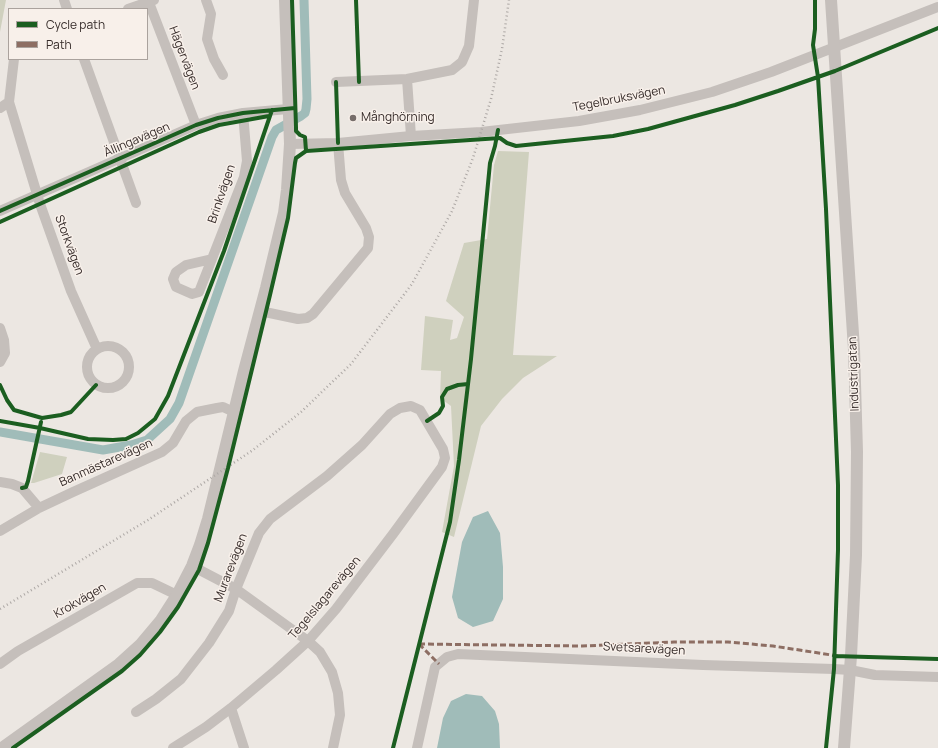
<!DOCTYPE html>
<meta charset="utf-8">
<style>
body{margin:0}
#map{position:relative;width:938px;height:748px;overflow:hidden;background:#ece7e2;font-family:Manrope,sans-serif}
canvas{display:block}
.legend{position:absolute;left:8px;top:8px;width:140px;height:52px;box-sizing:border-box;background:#f8f0ea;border:1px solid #aaa29d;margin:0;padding:5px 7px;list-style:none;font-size:12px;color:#362c2a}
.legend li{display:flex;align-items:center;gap:8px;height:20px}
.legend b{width:20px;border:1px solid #aaa29d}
</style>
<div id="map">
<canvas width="938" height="748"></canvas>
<ul class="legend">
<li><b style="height:5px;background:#1b5e20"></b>Cycle path</li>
<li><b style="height:5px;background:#8d6e63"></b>Path</li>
</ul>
</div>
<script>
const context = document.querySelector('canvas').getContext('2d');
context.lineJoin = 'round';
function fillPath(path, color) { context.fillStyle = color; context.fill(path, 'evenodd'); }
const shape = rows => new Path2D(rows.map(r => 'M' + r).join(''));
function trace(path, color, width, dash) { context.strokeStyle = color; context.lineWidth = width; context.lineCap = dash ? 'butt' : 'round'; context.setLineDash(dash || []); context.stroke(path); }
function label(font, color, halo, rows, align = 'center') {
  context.font = font + ' Manrope,sans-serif'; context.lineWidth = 3; context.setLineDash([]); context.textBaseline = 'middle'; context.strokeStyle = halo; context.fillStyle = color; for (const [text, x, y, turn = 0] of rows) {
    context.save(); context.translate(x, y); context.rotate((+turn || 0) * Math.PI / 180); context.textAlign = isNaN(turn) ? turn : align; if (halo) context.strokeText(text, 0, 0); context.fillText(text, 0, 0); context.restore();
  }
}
fillPath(shape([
 [0,0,6,0,0,32],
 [498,151,529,152,513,355,557,356,523,378,502,399,481,426,454,537,442,532,454,466,451,406,440,398,441,371,421,370,425,316,453,320,450,340,457,338,464,317,446,301,464,243,487,239,494,165],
 [40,452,67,457,62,474,34,483,31,483]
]), '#cfd0be');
fillPath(shape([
 [488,511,500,533,503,567,503,599,493,621,473,627,458,618,452,597,462,542,473,517],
 [466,694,482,696,495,711,499,724,500,748,437,748,443,718,451,701]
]), '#a0bcb9');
trace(shape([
 [0,432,103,450,131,445,147,440,170,419,179,403,272,137,276,130,301,116,305,113,306,109,307,99,304,0]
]), '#a0bcb9', 9);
trace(shape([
 [64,0,67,9],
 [148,0,196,125],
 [206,0,211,14,207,39,214,59,223,75],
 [128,9,154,0],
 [84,59,136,203],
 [407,79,411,136],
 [336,82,407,79,452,70,462,62,469,46,474,0],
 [9,102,40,204,71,291,97,349],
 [0,108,9,102,14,59],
 [290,144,338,143,411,136,481,132,579,121,640,110,712,92,771,72,938,7],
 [0,211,196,125,218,118,243,113,288,109],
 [212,259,186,265,176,272,173,279,176,287,192,294,199,292,244,177,247,161,243,113],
 [260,311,298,319,307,318,313,314,368,248,369,237,366,228,345,193,341,180,338,143],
 [0,328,4,340,5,353,0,362],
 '87 367a21 21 0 1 1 42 0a21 21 0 1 1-42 0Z',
 [0,482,12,484,22,488,39,508],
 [0,531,39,508,73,492,162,452,173,443,186,421,197,412,217,408,223,407,234,412],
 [192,566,236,589,308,641,320,652,332,672,338,693,340,715,333,748],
 [0,664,18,651,137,583,152,583,177,595],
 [231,708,244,748],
 [136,712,156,699,181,679,209,643,229,611,236,589,259,533,270,519,327,476,362,445,390,414,400,408,411,406,420,410,443,449,445,458,442,467,393,534,336,609,308,641,276,670,231,708,206,727,173,748],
 [417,748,435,667,447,657,458,654,703,665,834,669,850,670,875,675,938,677]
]), '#c5bfbb', 10);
trace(shape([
 [831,0,854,349,857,452,856,555,851,656,844,748],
 [2,748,119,664,140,645,161,620,177,595,192,566,200,545,208,519,244,371,266,288,284,213,287,190,290,144,285,0]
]), '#c5bfbb', 12);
trace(shape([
 [0,609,148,520,253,450,301,412,351,364,412,284,452,211,473,158,491,99,502,49,509,0]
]), '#ada8a5', 2.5, [1, 3]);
trace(shape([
 [419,644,582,646,674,642,728,642,773,646,838,656],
 [419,644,439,664]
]), '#8d6e63', 3, [6, 3]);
trace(shape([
 [292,0,296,127,296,131,300,135,305,137,306,151,500,138,507,143,516,146,613,136,648,129,735,105,778,91,835,71,938,28],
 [356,0,359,82],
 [815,0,815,29,813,45,818,77,826,209,838,485,838,550,834,669,826,748],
 [336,82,338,143],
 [0,211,196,125,218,118,243,113,295,108],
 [0,222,199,132,219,125,269,116],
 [0,385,7,400,14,410,42,418,61,415,71,412,96,385],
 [0,421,40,428,88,439,113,440,126,439,138,433,155,419,168,396,224,251,272,110],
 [427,421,439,413,443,406,442,397,447,389,458,385,468,384],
 [22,488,26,487,28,481,41,422],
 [834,656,938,659],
 [13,748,122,671,140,655,160,632,178,607,199,570,208,543,228,468,270,295,288,218,295,163,296,158,306,151],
 [393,748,450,522,459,460,471,359,490,163,495,146,498,130]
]), '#1b5e20', 4);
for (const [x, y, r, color] of [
 [353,118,4,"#766d6a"]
]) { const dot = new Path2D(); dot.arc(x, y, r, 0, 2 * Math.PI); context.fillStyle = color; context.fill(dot); trace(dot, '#f8f0ea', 1.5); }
label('12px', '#362c2a', '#f8f0ea', [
 ["Hägervägen",184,58,69],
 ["Tegelbruksvägen",619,99,-11],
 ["Ällingavägen",137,140,-23],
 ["Brinkvägen",222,194,-71],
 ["Storkvägen",69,245,70],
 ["Industrigatan",854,374,-92],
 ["Banmästarevägen",106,463,-24],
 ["Murarevägen",231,568,-69],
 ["Tegelslagarevägen",325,598,-50],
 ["Krokvägen",80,601,-30],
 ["Svetsarevägen",644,649,3]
]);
label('12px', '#362c2a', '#f8f0ea', [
 ["Månghörning",361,118]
], 'left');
</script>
